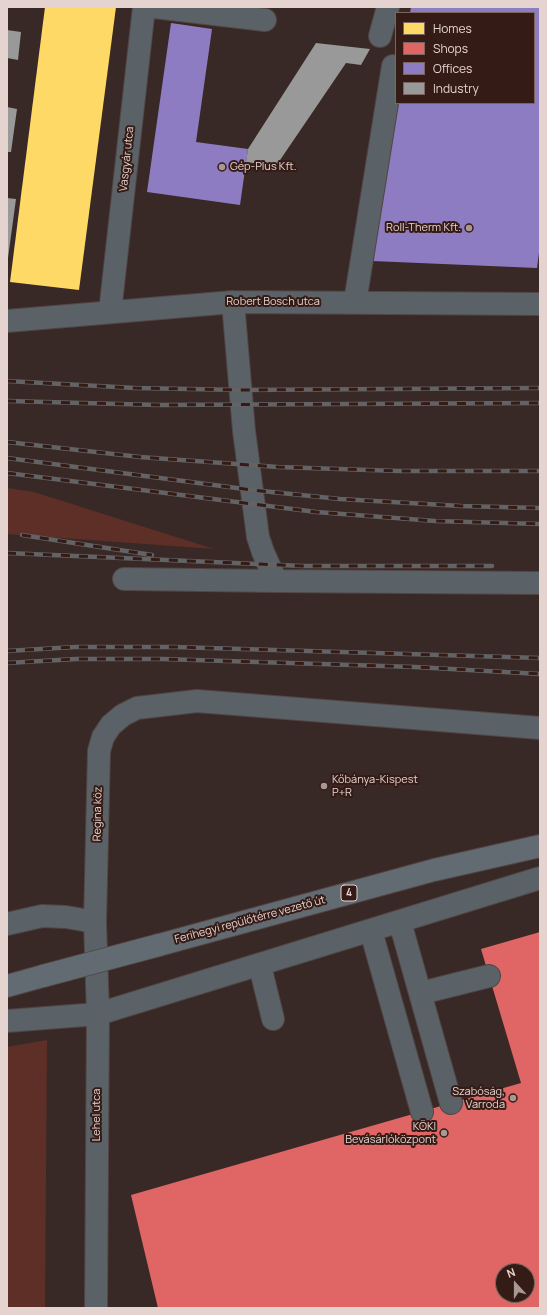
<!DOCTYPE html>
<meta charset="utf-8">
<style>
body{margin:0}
#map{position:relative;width:547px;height:1315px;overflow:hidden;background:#382926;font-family:Manrope,sans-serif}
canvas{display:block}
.frame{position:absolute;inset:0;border:8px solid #e5d3cf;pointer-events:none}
.legend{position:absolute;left:395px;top:12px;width:140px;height:92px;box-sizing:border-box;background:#351b16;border:1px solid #7b6560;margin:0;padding:5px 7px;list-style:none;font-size:12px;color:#e5d3cf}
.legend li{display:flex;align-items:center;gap:8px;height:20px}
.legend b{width:20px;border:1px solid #7b6560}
.north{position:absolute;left:495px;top:1263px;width:40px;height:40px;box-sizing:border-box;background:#351b16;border:1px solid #7b6560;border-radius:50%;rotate:339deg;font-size:11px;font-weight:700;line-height:16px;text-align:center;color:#e5d3cf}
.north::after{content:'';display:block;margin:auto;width:14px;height:18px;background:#a89894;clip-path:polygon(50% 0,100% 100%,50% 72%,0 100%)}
</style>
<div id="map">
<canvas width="547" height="1315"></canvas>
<div class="frame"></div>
<ul class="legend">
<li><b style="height:11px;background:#ffd966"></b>Homes</li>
<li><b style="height:11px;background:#e06666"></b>Shops</li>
<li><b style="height:11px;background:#8e7cc3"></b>Offices</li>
<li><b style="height:11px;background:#999"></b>Industry</li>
</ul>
<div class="north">N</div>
</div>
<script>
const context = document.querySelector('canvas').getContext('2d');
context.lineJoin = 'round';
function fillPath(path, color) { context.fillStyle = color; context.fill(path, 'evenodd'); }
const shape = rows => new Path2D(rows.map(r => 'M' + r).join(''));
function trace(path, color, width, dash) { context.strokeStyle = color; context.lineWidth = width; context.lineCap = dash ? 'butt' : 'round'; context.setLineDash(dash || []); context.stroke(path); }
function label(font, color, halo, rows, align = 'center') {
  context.font = font + ' Manrope,sans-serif'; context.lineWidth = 4; context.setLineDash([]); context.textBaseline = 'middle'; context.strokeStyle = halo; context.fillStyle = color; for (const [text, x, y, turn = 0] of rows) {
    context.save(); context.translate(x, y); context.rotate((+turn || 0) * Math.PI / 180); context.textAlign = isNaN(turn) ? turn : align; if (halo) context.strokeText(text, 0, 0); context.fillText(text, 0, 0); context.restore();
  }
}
fillPath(shape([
 [7,488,34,492,214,549,7,534],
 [47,1040,45,1308,7,1308,7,1047]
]), '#5e2f26');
fillPath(shape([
 [45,7,116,7,79,290,10,282]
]), '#ffd966');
fillPath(shape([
 [540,932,540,1308,158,1308,131,1195,521,1083,481,949],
 [503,1271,527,1271,527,1295,503,1295]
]), '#e06666');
fillPath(shape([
 [411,7,540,7,540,245,537,268,372,261,396,103,534,103,534,13,410,13],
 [171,23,212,29,196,142,248,149,240,205,147,192]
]), '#8e7cc3');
fillPath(shape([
 [7,30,21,32,18,60,7,58],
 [316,43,370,49,361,65,346,63,276,166,246,162,248,149],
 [7,107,17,109,11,152,7,152],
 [7,198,16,199,8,258,7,258]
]), '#999');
const minor = shape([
 [154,7,265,20],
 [380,36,388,7],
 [233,302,244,431,258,537,263,552,276,581,540,583],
 [355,302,393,66],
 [110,312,144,7],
 [7,321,233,302,540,304],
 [124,579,276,581],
 [400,922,451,1103],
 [7,924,42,916,66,917,95,922],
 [371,931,422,1112],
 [260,966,273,1019],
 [421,993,489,976],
 [7,1021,98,1014,540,878],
 [96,1308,98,1014,95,922,99,751,103,737,111,725,123,715,137,708,197,701,540,728]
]);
const major = shape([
 [159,945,434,870,540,846],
 [7,986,43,976]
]);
trace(minor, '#524543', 24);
trace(major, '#524543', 24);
trace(minor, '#5a6268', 22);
trace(major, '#626a72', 22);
const rail = shape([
 [7,381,135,388,241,390,540,388],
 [7,401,159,405,540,403],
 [7,442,140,457,278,467,399,471,540,471],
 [7,458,252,490,340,499,461,506,540,508],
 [7,473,316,512,435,521,540,524],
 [22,535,152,555],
 [7,553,303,566,492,566],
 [7,651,75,647,175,647,540,658],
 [7,663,76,659,163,659,415,667,540,674]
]);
trace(rail, '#636264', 4.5);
trace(rail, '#351b16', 3, [9]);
const majorBridge = shape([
 [43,976,159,945]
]);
trace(majorBridge, '#524543', 24, []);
trace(majorBridge, '#626a72', 22);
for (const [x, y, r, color] of [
 [222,167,4,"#a89894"],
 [469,228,4,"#a89894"],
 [324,786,4,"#a89894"],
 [513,1098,4,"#a89894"],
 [444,1133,4,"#a89894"]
]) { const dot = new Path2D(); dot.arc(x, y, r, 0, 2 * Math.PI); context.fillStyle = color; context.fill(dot); trace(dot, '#351b16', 1.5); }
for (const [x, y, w] of [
 [349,893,16]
]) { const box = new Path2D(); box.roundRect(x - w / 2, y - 8, w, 16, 3); context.fillStyle = '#351b16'; context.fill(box); trace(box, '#e5d3cf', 1); }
label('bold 10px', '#e5d3cf', null, [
 ["4",349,893]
]);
label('11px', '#e5d3cf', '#351b16', [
 ["Vasgyár utca",127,159,-84],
 ["Robert Bosch utca",273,302],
 ["Regina köz",98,814,-89],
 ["Ferihegyi repülőtérre vezető út",250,920,-15],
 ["Lehel utca",97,1115,-90]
]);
label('11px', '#e5d3cf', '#351b16', [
 ["Gép-Plus Kft.",230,167,"left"],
 ["Roll-Therm Kft.",461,228],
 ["Kőbánya-Kispest",332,780,"left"],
 ["P+R",332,793,"left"],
 ["Szabóság,",505,1092],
 ["Varroda",505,1105],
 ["KÖKI",436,1127],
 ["Bevásárlóközpont",436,1140]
], 'right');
</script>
